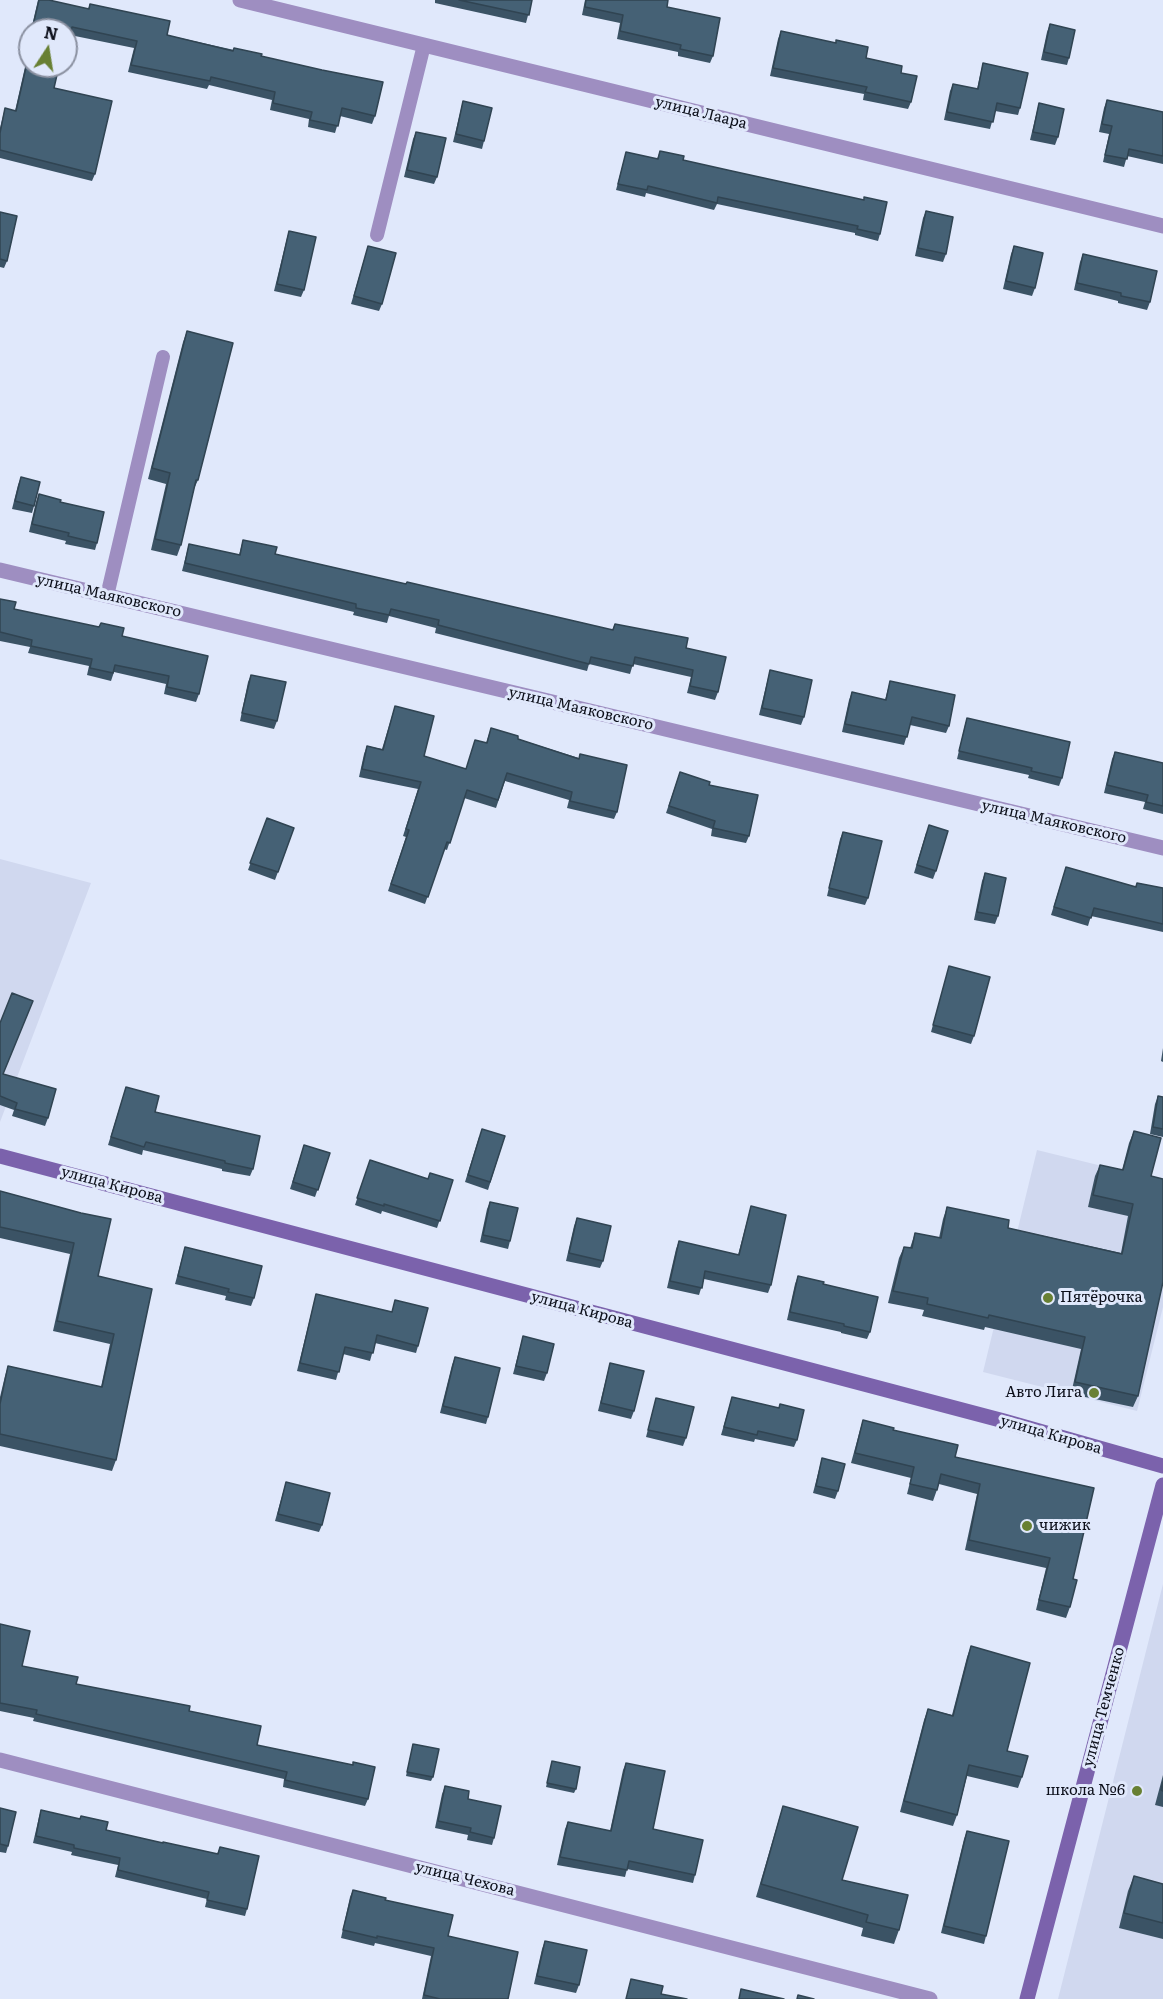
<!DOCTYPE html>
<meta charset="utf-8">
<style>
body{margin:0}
#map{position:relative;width:1163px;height:1999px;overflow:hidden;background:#e0e8fb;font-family:Literata,serif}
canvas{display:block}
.north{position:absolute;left:18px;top:18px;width:60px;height:60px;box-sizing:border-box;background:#e0e8fb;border:2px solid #8b91a1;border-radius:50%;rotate:12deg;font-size:16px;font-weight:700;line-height:24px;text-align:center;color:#0c0f1a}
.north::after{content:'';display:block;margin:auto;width:21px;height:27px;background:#688033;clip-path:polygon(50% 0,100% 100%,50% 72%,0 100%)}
</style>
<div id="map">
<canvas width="1163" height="1999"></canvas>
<div class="north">N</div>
</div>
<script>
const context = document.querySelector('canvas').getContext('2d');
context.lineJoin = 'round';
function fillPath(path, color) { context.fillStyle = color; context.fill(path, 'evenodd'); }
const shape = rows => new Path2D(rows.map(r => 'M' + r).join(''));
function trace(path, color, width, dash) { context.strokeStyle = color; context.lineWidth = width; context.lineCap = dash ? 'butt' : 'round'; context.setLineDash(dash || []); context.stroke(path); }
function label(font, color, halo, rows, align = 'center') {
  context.font = font + ' Literata,serif'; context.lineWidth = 6; context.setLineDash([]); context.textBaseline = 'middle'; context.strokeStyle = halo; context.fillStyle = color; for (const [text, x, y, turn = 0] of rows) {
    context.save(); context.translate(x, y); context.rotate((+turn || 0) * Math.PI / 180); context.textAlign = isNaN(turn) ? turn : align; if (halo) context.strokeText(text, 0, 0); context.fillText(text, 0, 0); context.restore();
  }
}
fillPath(shape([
 [0,859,91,883,0,1122],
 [1037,1150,1163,1181,1163,1307,1137,1411,983,1372],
 [1163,1584,1163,1999,1058,1999]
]), '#d0d8ef');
trace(shape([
 [377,235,424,45],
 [107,596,163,357]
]), '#9e8ec1', 14);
trace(shape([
 [240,0,1163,226],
 [0,570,1163,848],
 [0,1760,930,1999]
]), '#9e8ec1', 15);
trace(shape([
 [0,1156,1004,1421,1163,1466],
 [1027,1999,1163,1485]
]), '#7b62ac', 15);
fillPath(shape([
 [38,0,88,9,90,4,167,35,261,56,375,116,372,124,340,116,335,133,308,127,309,119,270,110,272,100,209,85,207,89,128,72,134,48,70,35,66,49,66,30,31,30],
 [435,0,532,0,526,23,435,3],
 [585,0,668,0,667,7,713,56,710,63,678,56,678,52,617,39,620,23,582,15],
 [1050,24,1069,58,1067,65,1041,60,1047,32],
 [781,31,866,58,901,73,911,102,908,109,863,100,864,94,770,76,778,39],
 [30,45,30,66,54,88,95,174,92,181,0,158,0,128,5,108,15,111],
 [983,63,1020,108,1018,115,995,111,990,129,944,120,950,91,953,84,977,89,981,71],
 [1107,100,1163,112,1163,164,1127,156,1124,167,1103,162,1109,134,1099,132,1104,108],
 [463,101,484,141,482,149,453,142,461,109],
 [1039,103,1058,137,1055,145,1030,140,1037,111],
 [416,132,437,177,434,184,404,177,413,139],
 [660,151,880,234,878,241,855,235,855,233,717,204,714,210,646,193,645,197,616,190,626,152,657,159],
 [926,211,946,254,943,262,915,256,923,218],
 [0,212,7,261,4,268,0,267],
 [289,231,304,290,301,297,274,291,287,238],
 [368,246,382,304,379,311,351,304],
 [1014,246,1035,288,1032,296,1003,289,1011,254],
 [1083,254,1150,302,1147,310,1118,303,1118,301,1074,290,1080,262],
 [187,331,198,480,193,491,181,545,177,556,151,550,166,484,148,479,183,342],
 [21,477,34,506,32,513,12,509,18,485],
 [39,494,60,502,97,543,95,550,65,544,66,541,29,532,36,502],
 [243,540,275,554,406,584,612,630,615,624,686,648,718,692,715,700,687,693,691,677,633,664,630,674,589,664,587,671,435,633,436,628,389,616,387,623,353,615,354,612,182,571,189,544,239,555],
 [0,599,14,609,122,636,199,694,196,702,164,694,166,684,114,672,111,681,87,675,89,666,28,653,30,647,0,641],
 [770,670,804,717,801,725,759,715,768,678],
 [251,675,277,721,274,729,240,721,248,682],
 [890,681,949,726,946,733,910,725,904,745,842,732,849,700,852,692,885,700],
 [395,706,424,756,466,769,486,743,491,728,518,739,579,758,580,754,617,812,614,819,567,808,569,800,505,781,496,808,464,798,447,850,444,849,425,904,388,891,406,837,403,836,418,789,359,777,364,754,367,746,382,749],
 [967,718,1062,778,1059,786,1028,778,1029,775,957,759,965,725],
 [1115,752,1163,763,1163,814,1143,809,1145,802,1104,793,1112,759],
 [680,772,709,785,749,836,746,843,711,836,712,829,666,813],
 [267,818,294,828,275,880,248,870],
 [843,832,868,898,865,905,827,896,840,839],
 [926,833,936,871,933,879,914,873],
 [1066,867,1135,887,1137,883,1163,888,1163,932,1091,916,1088,926,1051,915],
 [985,873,998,916,995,924,974,920,982,881],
 [949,966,974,1036,971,1044,931,1032],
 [0,1023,3,1074,48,1118,45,1126,12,1116,14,1110,0,1105],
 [1163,1048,1163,1062,1161,1061],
 [126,1087,155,1112,253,1169,250,1176,222,1171,222,1169,143,1150,142,1155,108,1145],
 [1158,1096,1163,1097,1163,1137,1150,1134,1155,1104],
 [1134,1131,1151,1176,1138,1396,1133,1407,1071,1394,1081,1349,985,1327,984,1330,922,1316,924,1310,888,1303,899,1258,904,1247,910,1248,915,1233,939,1238,943,1219,947,1207,1008,1228,1121,1253,1128,1216,1088,1207,1095,1176,1100,1165,1122,1170,1129,1143],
 [505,1136,488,1190,465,1182,479,1137],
 [304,1145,330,1153,315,1197,290,1189],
 [370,1160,428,1179,453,1180,437,1228,382,1211,381,1214,355,1205],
 [0,1191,81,1213,98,1276,152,1289,116,1460,112,1471,0,1446,0,1397,5,1376,8,1366,101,1387,110,1344,53,1331,70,1254,0,1238],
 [490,1202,510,1241,508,1249,480,1242,487,1209],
 [751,1206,771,1285,768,1293,704,1279,699,1295,667,1288,676,1249,679,1241,738,1255],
 [577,1218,603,1261,600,1268,566,1261,574,1226],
 [185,1247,254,1298,251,1306,225,1300,226,1296,175,1284],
 [798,1276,870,1332,867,1339,841,1333,841,1332,787,1320,795,1284],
 [316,1294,392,1312,395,1300,418,1346,416,1353,375,1343,370,1361,343,1354,336,1380,297,1371,314,1302],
 [523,1336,547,1373,544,1381,513,1374],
 [455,1357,488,1417,486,1424,440,1413,452,1365],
 [610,1363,634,1411,631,1419,598,1411],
 [732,1397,779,1408,780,1404,797,1440,794,1447,755,1439,754,1442,721,1435],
 [656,1398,686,1438,683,1446,646,1437],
 [863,1420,893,1430,955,1457,1073,1579,1070,1607,1066,1618,1036,1610,1046,1568,965,1550,977,1494,939,1484,933,1501,907,1494,911,1478,851,1463,860,1430],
 [822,1458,838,1491,835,1499,813,1493],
 [286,1482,322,1525,319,1532,275,1521],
 [0,1624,22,1666,76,1684,189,1711,368,1799,365,1806,283,1787,284,1779,33,1721,34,1718,0,1711],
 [971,1646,1007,1751,1022,1777,1018,1788,967,1776,957,1815,953,1826,900,1812,924,1720,928,1709,952,1715,967,1657],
 [413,1744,433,1777,431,1781,406,1776],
 [552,1761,576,1789,574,1793,546,1787],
 [626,1763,653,1829,695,1875,693,1883,627,1869,625,1877,557,1865,565,1829,568,1822,610,1831,623,1770],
 [1163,1775,1163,1807,1155,1805],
 [445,1786,494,1838,492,1845,467,1840,468,1835,435,1828,442,1794],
 [783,1806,842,1880,899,1930,894,1944,861,1936,863,1928,756,1897,779,1819],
 [0,1808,8,1846,6,1853,0,1852],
 [41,1810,106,1830,163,1843,217,1854,220,1847,247,1909,245,1916,205,1907,207,1899,115,1877,118,1865,71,1855,72,1852,33,1843,39,1817],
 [967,1831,986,1936,984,1944,941,1933,964,1839],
 [1134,1876,1163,1884,1163,1939,1119,1928,1128,1891],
 [353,1890,385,1900,448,1936,508,1999,422,1999,431,1956,375,1943,374,1946,341,1938,350,1897],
 [545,1941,579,1985,576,1993,534,1984,542,1949]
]), '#3b5365');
const building = shape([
 [39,0,49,0,89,9,90,4,170,21,167,35,233,51,234,48,262,54,261,56,322,70,383,82,375,116,342,108,338,126,310,120,312,112,273,103,275,92,211,77,210,81,131,65,137,41,72,27,68,43,66,42,66,30,32,30,39,0],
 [459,0,532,0,529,15,459,0],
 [586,0,668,0,667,7,720,18,713,56,680,49,681,45,620,31,623,15,585,7,586,0],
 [1050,24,1075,30,1069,58,1044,52,1050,24],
 [781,31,836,43,836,40,868,47,866,58,902,66,901,73,917,76,911,102,865,92,867,87,773,68,781,31],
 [30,50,30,66,59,66,54,88,112,101,95,174,0,150,0,133,5,108,16,111,30,50],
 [983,63,1028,73,1020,108,997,103,993,122,947,112,953,84,978,89,983,63],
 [1107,100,1163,112,1163,156,1129,149,1127,159,1105,155,1112,126,1102,124,1107,100],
 [463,101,492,108,484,141,456,134,463,101],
 [1039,103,1064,109,1058,137,1033,132,1039,103],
 [416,132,446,138,437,177,407,170,416,132],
 [660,151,684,156,683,160,732,171,864,200,864,197,887,202,880,234,857,229,858,226,718,197,717,203,648,186,647,190,618,184,626,152,658,159,660,151],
 [926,211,953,217,946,254,918,248,926,211],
 [0,212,17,216,7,261,0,259,0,212],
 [289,231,316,237,304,290,277,284,289,231],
 [368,246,396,253,382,304,354,296,368,246],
 [1014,246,1043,253,1035,288,1006,281,1014,246],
 [1083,254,1157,271,1150,302,1121,296,1121,293,1077,283,1083,254],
 [187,331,233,343,198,480,196,480,181,545,155,539,170,473,152,468,187,331],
 [21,477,40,482,34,506,15,501,21,477],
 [39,494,61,500,60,502,104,512,97,543,68,536,69,533,32,524,39,494],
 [243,540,277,547,275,554,406,584,407,582,613,630,615,624,688,638,686,648,726,657,718,692,690,686,693,670,635,657,633,666,591,657,589,664,438,625,439,620,391,609,389,615,356,608,356,604,185,563,189,544,240,555,243,540],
 [0,599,16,602,14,609,99,627,101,623,124,628,122,636,208,656,199,694,167,687,169,676,115,665,113,673,90,668,92,659,31,646,32,640,0,632,0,599],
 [770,670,812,680,804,717,762,708,770,670],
 [251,675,286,682,277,721,242,713,251,675],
 [890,681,955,695,949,726,912,717,907,737,845,724,852,692,886,700,890,681],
 [395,706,434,716,424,756,466,769,475,740,487,743,491,728,518,736,518,739,579,759,580,754,627,765,617,812,570,801,572,792,507,773,498,800,467,790,450,843,447,842,428,897,391,884,409,830,406,829,421,782,362,769,367,746,383,750,395,706],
 [967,718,1070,742,1062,778,1031,771,1032,768,959,751,967,718],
 [1115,752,1163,763,1163,806,1146,802,1148,795,1107,785,1115,752],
 [680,772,710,782,709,785,758,795,749,836,713,828,715,821,669,806,680,772],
 [267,818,294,828,278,872,250,863,267,818],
 [929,825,948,831,936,871,917,865,929,825],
 [843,832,882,841,868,898,829,888,843,832],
 [1066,867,1136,887,1137,883,1163,888,1163,924,1094,908,1091,918,1054,907,1066,867],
 [985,873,1006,878,998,916,977,912,985,873],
 [949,966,990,977,974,1036,933,1025,949,966],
 [12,993,33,1001,3,1074,56,1089,48,1118,15,1109,17,1103,0,1096,0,1023,12,993],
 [126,1087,159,1096,155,1112,260,1136,253,1169,225,1163,225,1161,146,1142,144,1147,111,1137,126,1087],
 [1158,1096,1163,1097,1163,1129,1153,1127,1158,1096],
 [482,1129,505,1136,490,1182,468,1175,482,1129],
 [1134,1131,1161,1138,1151,1176,1163,1179,1163,1282,1138,1396,1075,1382,1085,1337,989,1315,988,1318,927,1304,928,1298,893,1291,904,1247,912,1248,915,1233,941,1238,947,1207,1009,1220,1008,1228,1122,1254,1133,1204,1093,1195,1100,1165,1123,1170,1134,1131],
 [304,1145,330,1153,318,1190,293,1182,304,1145],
 [370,1160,428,1179,430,1173,453,1180,440,1221,384,1204,384,1206,357,1198,370,1160],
 [0,1191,81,1213,111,1219,98,1276,152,1289,116,1460,0,1434,0,1404,8,1366,102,1387,114,1334,57,1321,74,1243,0,1227,0,1191],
 [490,1202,518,1208,510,1241,483,1235,490,1202],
 [751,1206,786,1215,771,1285,705,1271,702,1288,670,1281,679,1241,739,1255,751,1206],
 [577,1218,611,1226,603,1261,569,1253,577,1218],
 [185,1247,262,1266,254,1298,228,1292,229,1289,178,1276,185,1247],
 [798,1276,824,1282,823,1284,878,1297,870,1332,844,1326,844,1324,790,1312,798,1276],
 [316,1294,392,1312,395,1300,428,1308,418,1346,377,1335,373,1353,345,1347,339,1372,300,1363,316,1294],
 [523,1336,554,1344,547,1373,516,1366,523,1336],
 [455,1357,500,1368,488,1417,443,1406,455,1357],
 [610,1363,644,1371,634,1411,601,1403,610,1363],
 [732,1397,779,1408,780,1404,804,1410,797,1440,758,1431,757,1435,724,1427,732,1397],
 [656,1398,694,1407,686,1438,648,1430,656,1398],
 [863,1420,894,1428,893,1430,958,1445,955,1457,1094,1488,1073,1579,1077,1580,1070,1607,1039,1600,1050,1558,969,1540,980,1484,941,1474,937,1490,910,1484,914,1467,855,1453,863,1420],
 [822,1458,845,1464,838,1491,816,1486,822,1458],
 [286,1482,330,1493,322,1525,278,1514,286,1482],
 [0,1624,30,1631,22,1666,78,1677,76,1684,190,1706,189,1711,261,1726,257,1745,353,1765,353,1762,375,1767,368,1799,285,1780,287,1772,36,1714,37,1710,0,1703,0,1624],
 [971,1646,1030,1663,1007,1751,1028,1756,1022,1777,969,1765,957,1815,904,1801,928,1709,953,1716,971,1646],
 [413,1744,439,1749,433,1777,407,1772,413,1744],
 [552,1761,580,1767,576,1789,547,1783,552,1761],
 [626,1763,665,1771,653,1829,703,1840,695,1875,629,1861,627,1870,560,1857,568,1822,611,1831,626,1763],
 [1163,1781,1163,1791,1161,1790,1163,1781],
 [445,1786,469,1791,468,1799,501,1806,494,1838,470,1832,471,1828,438,1821,445,1786],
 [783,1806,858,1827,842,1880,908,1895,899,1930,866,1922,868,1915,761,1884,783,1806],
 [0,1808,16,1812,8,1846,0,1844,0,1808],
 [41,1810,80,1819,81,1816,108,1822,106,1830,163,1843,163,1842,218,1854,220,1847,259,1856,247,1909,207,1900,209,1892,118,1870,120,1858,74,1848,74,1845,36,1836,41,1810],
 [967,1831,1009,1841,986,1936,944,1926,967,1831],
 [1134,1876,1163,1884,1163,1923,1124,1913,1134,1876],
 [353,1890,386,1898,385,1900,453,1915,448,1936,518,1952,508,1999,440,1999,424,1995,434,1948,377,1936,377,1938,343,1930,353,1890],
 [545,1941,587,1950,579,1985,537,1976,545,1941],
 [631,1979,663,1986,661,1994,687,1999,626,1999,631,1979],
 [741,1989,784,1999,739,1999,741,1989],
 [798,1995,814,1999,797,1999,798,1995]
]);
fillPath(building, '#456175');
trace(building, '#304452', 1.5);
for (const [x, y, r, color] of [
 [1048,1298,6,"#688033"],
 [1094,1393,6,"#688033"],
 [1027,1526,6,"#688033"],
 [1137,1791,6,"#688033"]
]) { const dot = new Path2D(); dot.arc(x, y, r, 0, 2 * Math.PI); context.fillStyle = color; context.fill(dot); trace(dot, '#e0e8fb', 2); }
label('15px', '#0c0f1a', '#e0e8fb', [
 ["улица Лаара",701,113,14],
 ["улица Маяковского",109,596,13],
 ["улица Маяковского",581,709,13],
 ["улица Маяковского",1054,822,13],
 ["улица Кирова",112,1185,15],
 ["улица Кирова",582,1310,15],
 ["улица Кирова",1051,1435,16],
 ["улица Темченко",1104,1707,-75],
 ["улица Чехова",465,1879,14]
]);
label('15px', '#0c0f1a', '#e0e8fb', [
 ["Пятёрочка",1060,1298],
 ["Авто Лига",1082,1393,"right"],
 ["чижик",1039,1526],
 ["школа №6",1125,1791,"right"]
], 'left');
</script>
